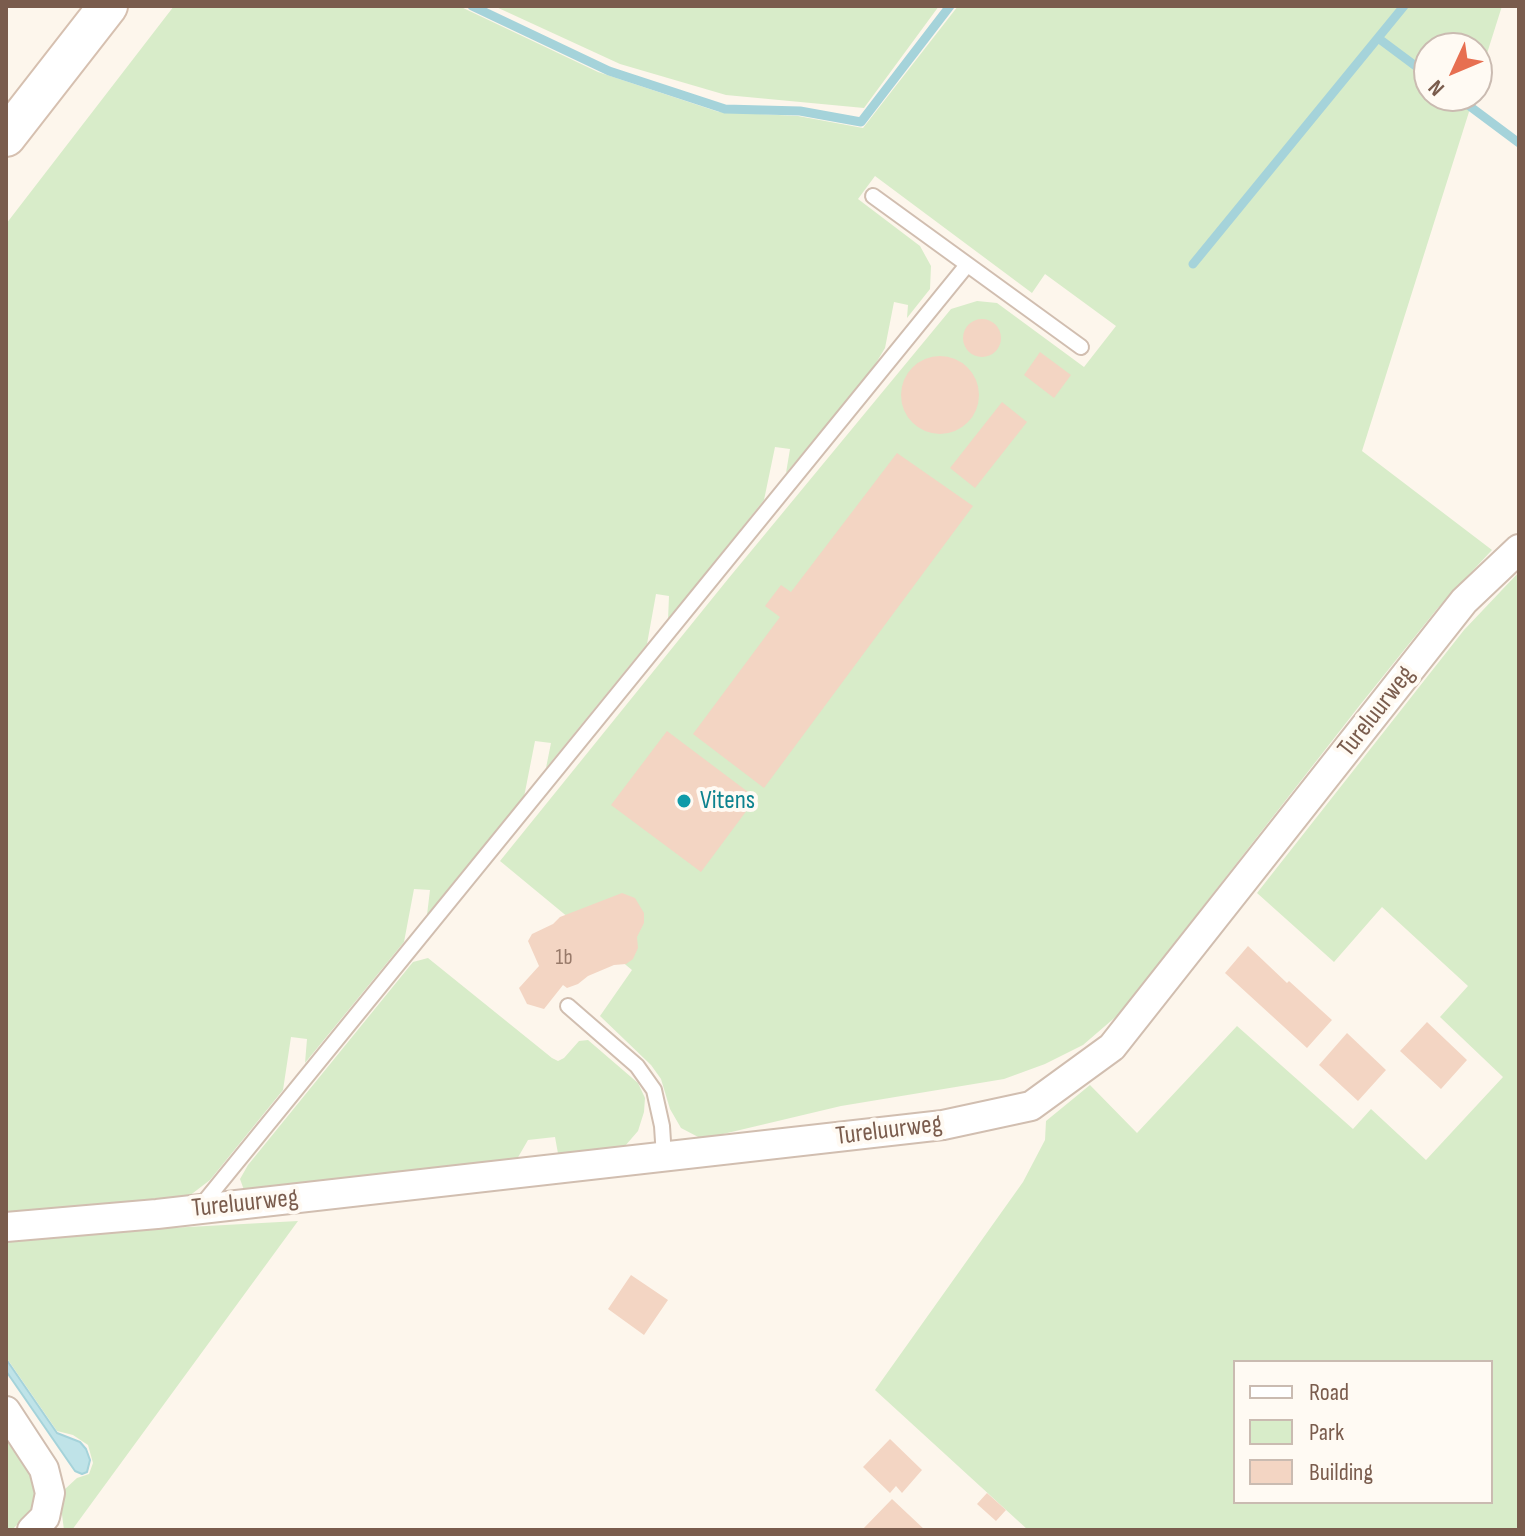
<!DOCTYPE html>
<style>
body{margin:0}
#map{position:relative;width:1525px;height:1536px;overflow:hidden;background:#fdf6ec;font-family:"Sofia Sans Condensed",sans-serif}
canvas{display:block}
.frame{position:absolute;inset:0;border:8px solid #7a5c4d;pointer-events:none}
.legend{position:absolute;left:1233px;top:1360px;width:260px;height:144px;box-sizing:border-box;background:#fffaf3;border:2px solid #cabbb1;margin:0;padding:10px 14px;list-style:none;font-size:24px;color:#7a5c4d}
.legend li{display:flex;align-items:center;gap:16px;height:40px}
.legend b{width:40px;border:2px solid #cabbb1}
.north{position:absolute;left:1413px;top:32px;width:80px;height:80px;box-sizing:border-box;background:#fffaf3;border:2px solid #cabbb1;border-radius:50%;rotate:226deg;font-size:22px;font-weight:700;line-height:32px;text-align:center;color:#7a5c4d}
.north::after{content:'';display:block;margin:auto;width:28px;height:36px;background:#e76f51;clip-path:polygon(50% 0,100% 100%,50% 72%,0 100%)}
</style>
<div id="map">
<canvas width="1525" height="1536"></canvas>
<div class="frame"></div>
<ul class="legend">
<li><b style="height:10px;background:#fff"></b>Road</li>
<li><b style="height:22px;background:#d8ecc9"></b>Park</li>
<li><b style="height:22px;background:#f3d5c3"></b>Building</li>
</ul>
<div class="north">N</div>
</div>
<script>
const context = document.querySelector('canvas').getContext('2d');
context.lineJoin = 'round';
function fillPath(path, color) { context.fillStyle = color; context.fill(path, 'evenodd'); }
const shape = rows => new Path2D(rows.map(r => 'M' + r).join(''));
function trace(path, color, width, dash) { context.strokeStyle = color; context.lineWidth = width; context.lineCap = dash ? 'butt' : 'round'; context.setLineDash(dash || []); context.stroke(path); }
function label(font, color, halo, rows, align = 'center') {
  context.font = font + ' "Sofia Sans Condensed",sans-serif'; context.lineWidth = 8; context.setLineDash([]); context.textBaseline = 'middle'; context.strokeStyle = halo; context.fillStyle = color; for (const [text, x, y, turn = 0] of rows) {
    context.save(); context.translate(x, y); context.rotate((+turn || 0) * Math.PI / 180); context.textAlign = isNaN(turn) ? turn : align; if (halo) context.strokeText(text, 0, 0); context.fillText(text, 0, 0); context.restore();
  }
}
fillPath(shape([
 [174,6,459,6,598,72,719,112,798,116,863,128,958,6,1502,6,1477,85,1477,48,1429,48,1429,96,1474,96,1362,451,1492,550,1437,609,1360,705,1119,1014,1083,1045,1045,1064,1004,1079,841,1106,702,1139,681,1128,670,1109,661,1079,651,1065,600,1016,632,970,500,861,728,579,951,309,977,301,997,303,1084,367,1116,326,1045,274,1032,293,875,176,858,199,920,246,931,266,930,289,907,318,908,305,894,302,885,348,867,378,786,473,790,449,775,447,764,500,668,620,669,596,656,594,647,644,546,768,551,743,535,741,524,797,427,915,430,890,414,889,404,942,305,1063,307,1039,291,1037,283,1090,210,1180,180,1203,6,1218,6,224],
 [494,6,939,6,864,108,726,95,620,64],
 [1519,572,1519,1530,1028,1530,875,1390,1023,1182,1045,1140,1046,1121,1090,1085,1137,1133,1237,1026,1353,1129,1371,1109,1426,1160,1503,1077,1440,1017,1468,986,1382,907,1334,962,1257,893,1464,630],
 [1491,1362,1491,1502,1235,1502,1235,1362],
 [428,958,552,1058,558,1061,564,1058,579,1041,588,1040,638,1083,645,1098,644,1112,638,1131,625,1146,615,1151,559,1159,555,1137,528,1140,513,1166,244,1190,240,1179,248,1165,413,962],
 [298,1221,72,1530,64,1530,61,1507,64,1490,77,1478,89,1474,93,1463,88,1445,73,1435,57,1431,6,1357,6,1237],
 [6,1435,36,1483,38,1497,32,1509,12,1530,6,1530]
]), '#d8ecc9');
const water = shape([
 [6,1359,57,1433,80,1442,86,1449,90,1460,87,1472,82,1474,75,1471,6,1371,6,1359]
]);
fillPath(water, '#bfe3e8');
trace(water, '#a5d3da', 2);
trace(shape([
 [472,6,609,71,725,109,800,111,861,122,950,6],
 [1378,38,1429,76],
 [1456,96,1519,143],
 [1193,264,1404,6]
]), '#a5d3da', 9);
fillPath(shape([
 '963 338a19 19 0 1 1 38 0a19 19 0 1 1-38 0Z',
 [1040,352,1071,375,1054,398,1024,375],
 '901 395a39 39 0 1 1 78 0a39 39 0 1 1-78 0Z',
 [1002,402,1027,422,975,488,950,468],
 [897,453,973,506,764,788,693,734,780,617,765,606,781,585,791,592],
 [667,731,756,798,701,872,611,805],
 [622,893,635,898,644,913,644,923,637,937,638,948,633,959,626,964,614,965,588,976,578,984,567,988,563,985,544,1009,527,1004,519,988,539,966,528,941,532,934,553,924,560,917],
 [1248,946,1287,983,1289,981,1332,1020,1307,1048,1225,973],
 [1427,1022,1467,1060,1441,1089,1400,1051],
 [1347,1033,1386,1070,1358,1101,1319,1065],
 [631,1275,668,1300,644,1335,608,1309],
 [890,1439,922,1470,902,1493,896,1486,890,1493,863,1467],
 [987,1493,1006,1510,996,1521,977,1504],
 [892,1499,925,1530,862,1530]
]), '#f3d5c3');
const lane = shape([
 [873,196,1081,347],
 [568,1006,637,1066,654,1090,662,1126,664,1157],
 [201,1206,967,265]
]);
const street = shape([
 [6,1227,157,1214,943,1125,1031,1106,1112,1047,1464,601,1519,549],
 [6,1411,44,1469,50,1493,45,1517,32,1530]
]);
const secondary = shape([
 [6,137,108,6]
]);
trace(lane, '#d1beb0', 18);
trace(street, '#d1beb0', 32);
trace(secondary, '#d6c0b0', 42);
trace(lane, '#fff', 14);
trace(street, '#fff', 28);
trace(secondary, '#fff', 38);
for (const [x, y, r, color] of [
 [684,801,8,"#0f9aa8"]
]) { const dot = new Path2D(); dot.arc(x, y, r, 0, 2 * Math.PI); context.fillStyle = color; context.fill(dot); trace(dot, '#fffaf3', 3); }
label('22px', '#987a6a', null, [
 ["1b",564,958]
]);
label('26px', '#7a5c4d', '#fffaf3', [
 ["Tureluurweg",1377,712,-52],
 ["Tureluurweg",889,1131,-7],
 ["Tureluurweg",245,1204,-6]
]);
label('26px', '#0d838f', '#fffaf3', [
 ["Vitens",700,801]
], 'left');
</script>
